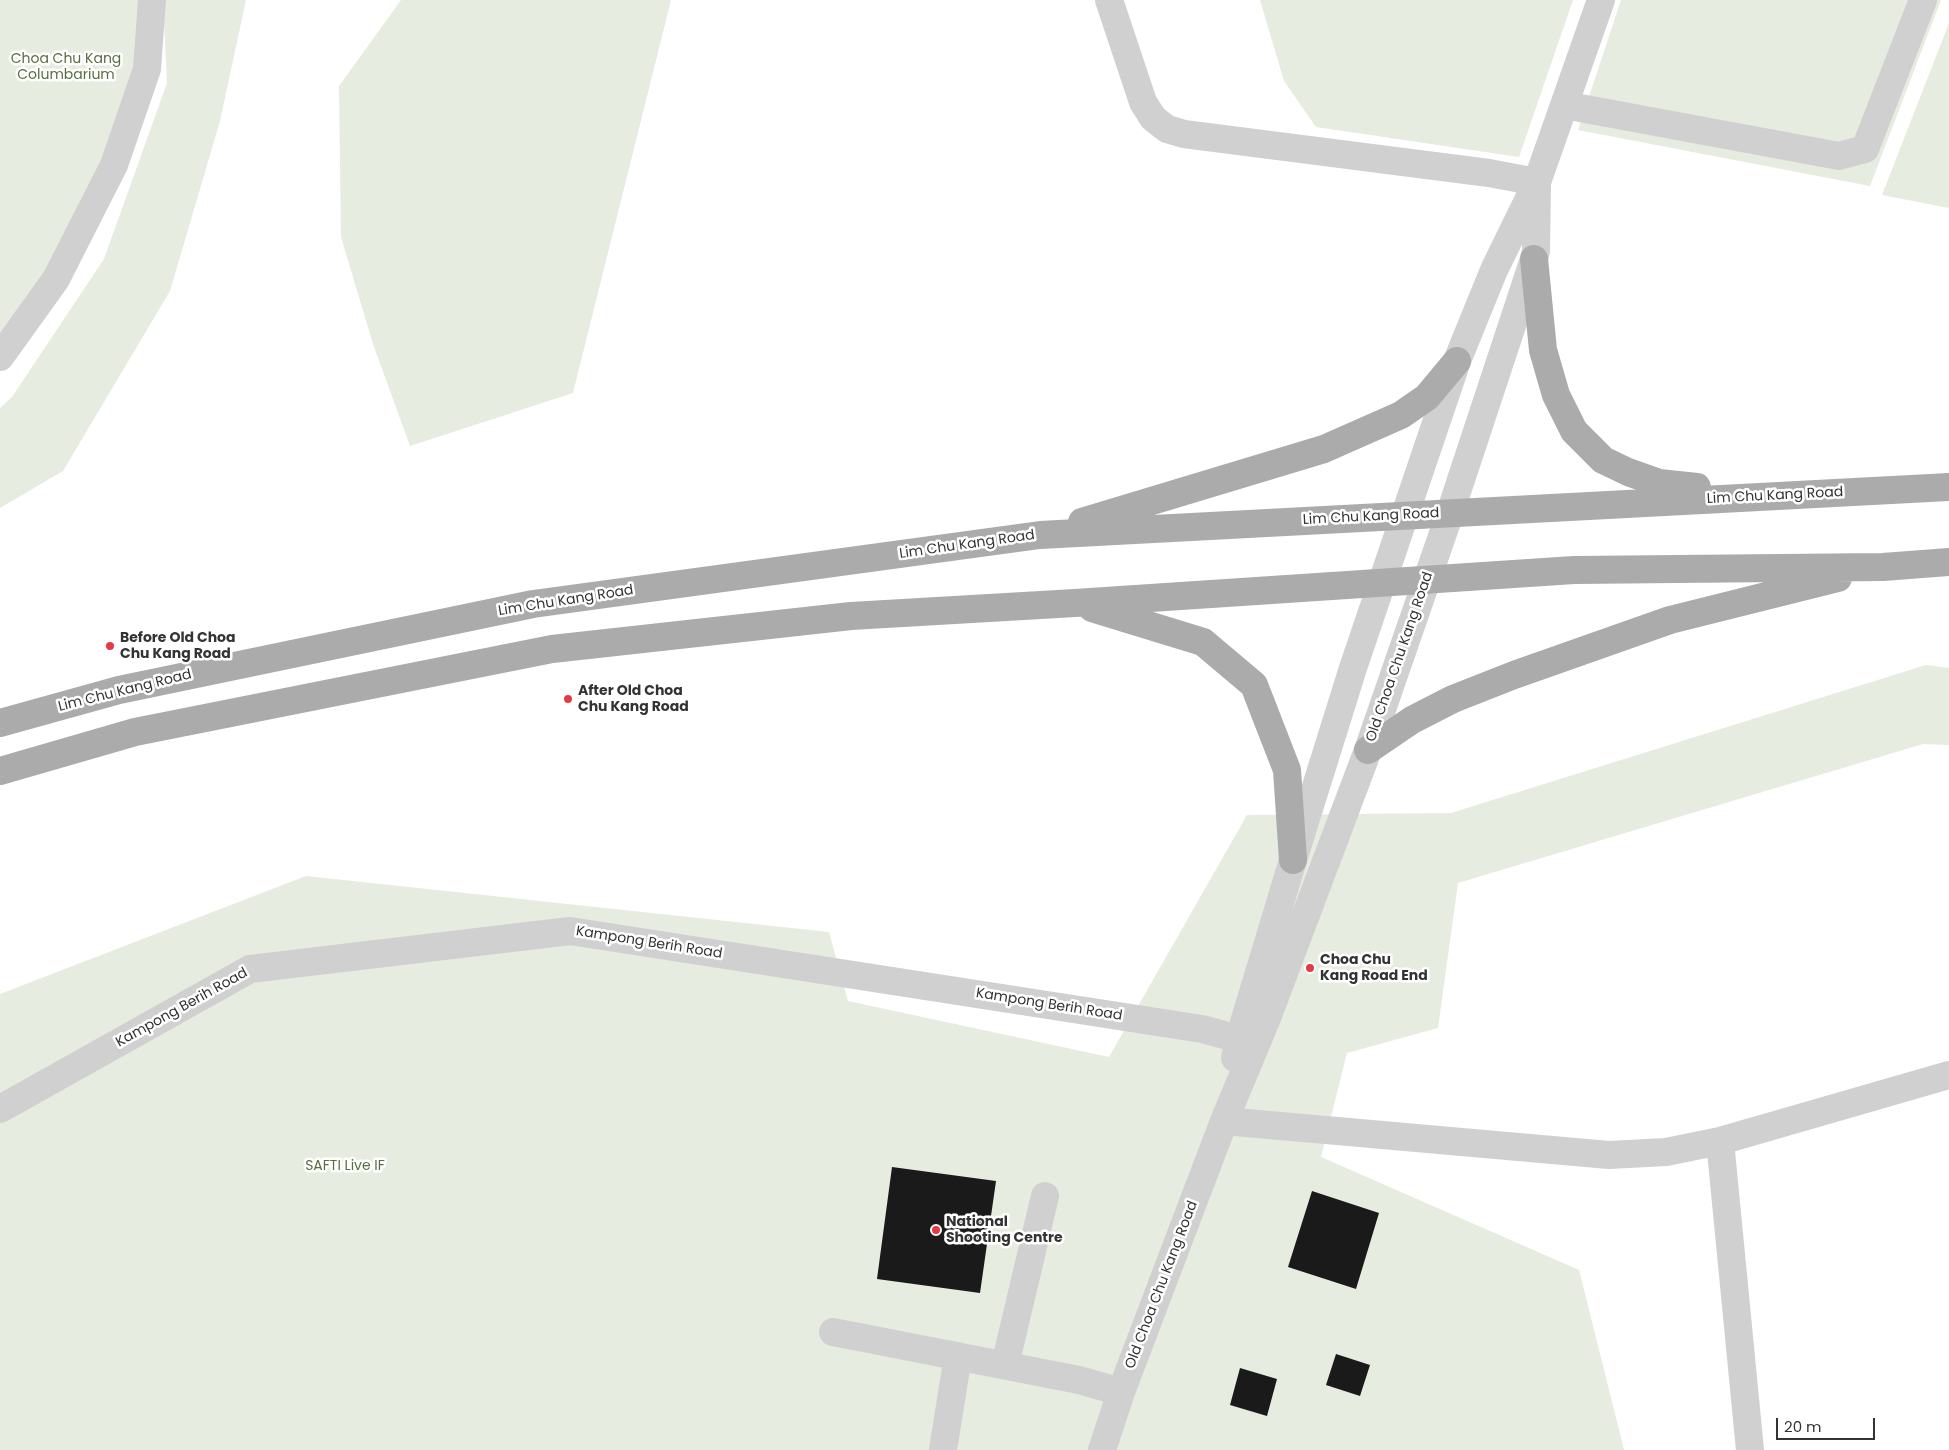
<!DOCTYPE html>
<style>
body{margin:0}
#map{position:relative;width:1949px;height:1450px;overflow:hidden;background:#fff;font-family:Poppins,sans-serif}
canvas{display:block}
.scale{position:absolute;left:1776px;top:1418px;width:99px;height:22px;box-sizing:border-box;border:2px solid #333;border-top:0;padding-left:6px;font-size:15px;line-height:18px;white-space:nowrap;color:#333;-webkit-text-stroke:4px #fff;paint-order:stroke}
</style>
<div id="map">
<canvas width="1949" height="1450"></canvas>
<div class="scale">20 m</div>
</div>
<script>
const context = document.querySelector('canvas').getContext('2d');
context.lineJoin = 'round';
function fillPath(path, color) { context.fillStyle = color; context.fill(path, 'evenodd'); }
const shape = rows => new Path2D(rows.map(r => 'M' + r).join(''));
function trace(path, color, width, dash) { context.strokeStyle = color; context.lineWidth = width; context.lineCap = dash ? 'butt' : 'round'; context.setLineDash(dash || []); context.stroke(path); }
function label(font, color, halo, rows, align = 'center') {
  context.font = font + ' Poppins,sans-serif'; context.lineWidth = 5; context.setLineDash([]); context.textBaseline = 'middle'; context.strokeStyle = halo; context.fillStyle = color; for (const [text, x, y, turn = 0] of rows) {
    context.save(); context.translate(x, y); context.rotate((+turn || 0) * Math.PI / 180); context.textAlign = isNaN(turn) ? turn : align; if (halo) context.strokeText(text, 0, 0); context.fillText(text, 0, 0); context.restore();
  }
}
fillPath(shape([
 [0,0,144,0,136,66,100,184,0,348],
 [165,0,246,0,220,121,170,291,63,471,0,508,0,408,12,397,104,259,167,83,164,21],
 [401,0,671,0,573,393,410,446,373,344,341,237,339,86],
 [1260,0,1573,0,1519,157,1316,127,1284,81],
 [1621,0,1941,0,1870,186,1578,130],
 [1949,23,1949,208,1882,195],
 [1926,665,1949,668,1949,745,1923,744,1458,883,1438,1028,1347,1053,1321,1157,1579,1270,1624,1450,0,1450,0,994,306,876,829,932,848,1001,1109,1057,1247,815,1451,813]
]), '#e6ecdf');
fillPath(shape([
 [892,1167,996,1181,980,1293,877,1279],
 [1312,1191,1379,1213,1356,1289,1288,1267],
 [1336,1354,1370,1365,1360,1396,1326,1385],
 [1240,1368,1277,1379,1267,1416,1230,1405]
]), '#1a1a1a');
trace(shape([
 [1109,0,1143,102,1153,118,1167,129,1184,134,1489,173,1537,182],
 [1564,105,1839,156,1865,149,1923,0],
 [0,357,56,279,114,165,147,69,152,0],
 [1235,1058,1239,1039,1293,860,1353,668,1457,361,1494,270,1537,182,1601,0],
 [0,1109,250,969,570,931,1202,1029,1239,1039],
 [1224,1121,1609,1155,1666,1152,1720,1141,1949,1075],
 [1720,1141,1750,1450],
 [833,1332,1079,1380,1121,1392],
 [1005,1365,1045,1196],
 [943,1450,958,1356],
 [1102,1450,1121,1392,1224,1121,1267,1018,1368,750,1450,513,1534,259,1536,251,1537,182]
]), '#d0d0d0', 28);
trace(shape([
 [1534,259,1543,350,1556,395,1574,431,1603,460,1628,472,1659,483,1697,487],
 [1082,522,1324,449,1401,415,1427,397,1457,361],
 [1092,608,1203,642,1254,685,1287,770,1293,860],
 [0,723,119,690,533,604,1040,535,1949,487],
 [1368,750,1412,720,1453,699,1514,675,1670,620,1838,578],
 [0,771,135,732,552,649,851,616,1075,603,1574,570,1883,567,1949,562]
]), '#ababab', 28);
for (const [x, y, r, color] of [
 [110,646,5,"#e63946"],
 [568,699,5,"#e63946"],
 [1310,968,5,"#e63946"],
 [936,1230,5,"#e63946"]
]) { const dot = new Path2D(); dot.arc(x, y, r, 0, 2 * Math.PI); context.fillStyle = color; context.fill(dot); trace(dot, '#fff', 2); }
label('14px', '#56703f', '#fff', [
 ["Choa Chu Kang",66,59],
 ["Columbarium",66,75],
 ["SAFTI Live IF",345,1166]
]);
label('14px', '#333', '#fff', [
 ["Lim Chu Kang Road",1775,496,-3],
 ["Lim Chu Kang Road",1371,517,-3],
 ["Lim Chu Kang Road",967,545,-8],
 ["Lim Chu Kang Road",566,601,-9],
 ["Old Choa Chu Kang Road",1400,657,-71],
 ["Lim Chu Kang Road",125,691,-14],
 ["Kampong Berih Road",649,943,9],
 ["Kampong Berih Road",1049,1005,9],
 ["Kampong Berih Road",182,1008,-29],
 ["Old Choa Chu Kang Road",1162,1285,-69]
]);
label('bold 14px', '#333', '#fff', [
 ["Before Old Choa",120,638],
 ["Chu Kang Road",120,654],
 ["After Old Choa",578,691],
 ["Chu Kang Road",578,707],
 ["Choa Chu",1320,960],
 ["Kang Road End",1320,976],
 ["National",946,1222],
 ["Shooting Centre",946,1238]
], 'left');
</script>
